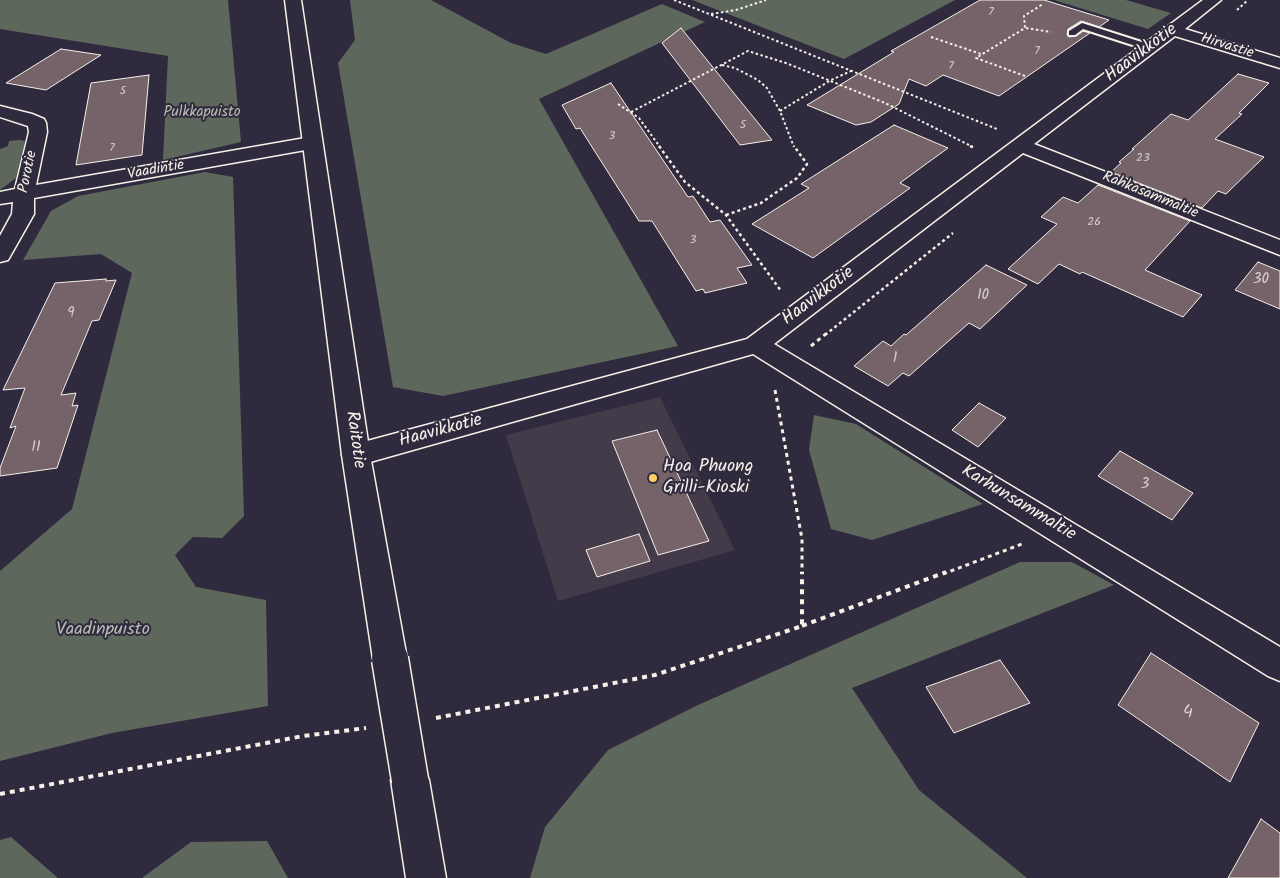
<!DOCTYPE html>
<style>
body{margin:0}
canvas{display:block;background:#2f2a3d}
</style>
<canvas width="1280" height="878"></canvas>
<script>
const context = document.querySelector('canvas').getContext('2d');
context.lineJoin = 'round';
function fillPath(path, color) { context.fillStyle = color; context.fill(path, 'evenodd'); }
const shape = rows => new Path2D(rows.map(r => 'M' + r).join(''));
function trace(path, color, width, dash) { context.strokeStyle = color; context.lineWidth = width; context.lineCap = dash ? 'butt' : 'round'; context.setLineDash(dash || []); context.stroke(path); }
function label(font, color, halo, rows, align = 'center') {
  context.font = font + ' Kalam,sans-serif'; context.lineWidth = 4; context.setLineDash([]); context.textBaseline = 'middle'; context.strokeStyle = halo; context.fillStyle = color; for (const [text, x, y, turn = 0] of rows) {
    context.save(); context.translate(x, y); context.rotate((+turn || 0) * Math.PI / 180); context.textAlign = isNaN(turn) ? turn : align; if (halo) context.strokeText(text, 0, 0); context.fillText(text, 0, 0); context.restore();
  }
}
fillPath(shape([
 [660,397,735,550,558,601,506,435]
]), '#443b4a');
fillPath(shape([
 [0,0,228,0,241,142,163,160,168,56,0,29],
 [350,0,431,0,511,43,546,54,662,4,705,22,539,99,678,346,443,396,393,387,338,63,355,40],
 [692,0,955,0,844,59],
 [1054,0,1126,0,1171,13,1148,29],
 [20,140,25,141,16,178,0,190,0,149,8,146,9,141],
 [205,172,233,177,244,516,222,538,193,537,175,555,196,587,266,600,268,706,112,733,0,761,0,571,72,509,132,273,101,254,23,260,51,211,78,196],
 [814,415,856,424,983,504,872,540,831,529,809,450],
 [1020,562,1072,562,1114,585,852,688,919,790,1027,878,530,878,545,827,608,750,698,705],
 [11,837,58,878,0,878,0,840],
 [267,841,288,878,142,878,191,842]
]), '#5e675b');
const building = shape([
 [980,0,1044,0,1109,20,1099,27,1081,21,1068,29,1067,35,1069,37,1076,36,1083,31,1090,33,999,96,943,75,926,86,909,79,899,104,871,122,856,125,807,105,894,52,891,51,980,0],
 [681,28,772,140,740,145,662,43,681,28],
 [61,49,101,55,46,90,6,83,61,49],
 [1238,74,1269,83,1239,113,1242,114,1215,139,1264,157,1226,194,1218,191,1202,208,1111,172,1121,163,1119,162,1134,149,1132,149,1171,114,1188,120,1238,74],
 [149,75,142,155,76,165,91,83,149,75],
 [611,83,688,197,693,196,710,222,720,220,752,265,737,268,747,283,705,293,703,289,696,291,652,221,639,221,580,128,576,129,562,105,611,83],
 [894,125,948,148,900,183,910,188,813,258,752,224,809,188,801,184,894,125],
 [1098,185,1190,221,1145,270,1202,295,1183,317,1082,272,1080,274,1059,264,1038,284,1008,269,1057,224,1041,217,1063,197,1078,203,1098,185],
 [1258,262,1280,271,1280,309,1235,290,1258,262],
 [986,265,1027,285,980,329,969,323,909,376,903,373,888,386,854,366,883,341,891,346,904,334,906,335,986,265],
 [106,279,106,281,116,280,99,320,92,321,61,395,76,393,72,406,78,405,57,468,0,476,0,468,16,426,10,428,25,388,3,390,55,283,106,279],
 [979,403,1006,418,978,447,952,430,979,403],
 [657,430,709,541,658,555,612,441,657,430],
 [1120,451,1193,493,1172,520,1098,476,1120,451],
 [639,534,650,561,597,577,586,550,639,534],
 [1151,653,1259,723,1230,782,1118,705,1151,653],
 [1000,660,1030,703,954,733,926,687,1000,660],
 [1261,819,1280,833,1280,878,1228,878,1261,819]
]);
fillPath(building, '#766369');
trace(building, '#f4f1e8', 1);
const lane = shape([
 [1082,23,1154,46,1156,48,1151,51,1148,50,1083,29,1075,35,1069,35,1069,31,1082,23]
]);
const street = shape([
 [1203,0,1221,0,1185,29,1280,58,1280,68,1175,36,1034,144,1280,240,1280,255,1023,153,774,344,1280,647,1280,681,1268,676,753,354,356,466,346,463,342,455,346,447,356,444,747,339,1203,0],
 [0,106,32,114,44,119,46,123,47,132,36,185,311,137,318,139,321,143,318,147,311,149,34,198,34,214,8,260,0,262,0,236,12,214,13,202,0,204,0,192,15,189,29,132,28,126,0,117,0,106]
]);
const primary = shape([
 [285,0,301,0,370,455,407,659,402,670,390,675,378,670,373,659,342,455,285,0],
 [410,761,423,767,429,780,446,878,406,878,391,780,397,767,410,761]
]);
trace(lane, '#f4f1e8', 4);
trace(street, '#f4f1e8', 3);
trace(primary, '#f4f1e8', 3);
trace(shape([
 [674,0,997,129],
 [1237,10,1248,0],
 [711,14,736,10,766,0],
 [1026,28,1051,32],
 [931,37,981,54],
 [722,65,735,68,758,80,767,88,780,111,794,147],
 [1025,76,976,58,1025,28,1024,16,1043,4],
 [618,104,639,118,660,147],
 [780,111,831,80,851,71],
 [631,112,748,51,786,63,885,103,973,147]
]), '#f4f1e8', 2, [2.5, 2.5]);
trace(shape([
 [659,146,685,182,726,215,781,291],
 [970,146,974,148],
 [726,215,761,203,797,178,807,164,794,146],
 [825,335,953,233]
]), '#f4f1e8', 2.5, [3, 3]);
trace(shape([
 [811,346,827,333],
 [775,390,802,539,802,574],
 [943,574,1022,544]
]), '#f4f1e8', 3, [4, 4]);
trace(shape([
 [802,626,946,572],
 [436,718,655,675,802,626,802,572],
 [0,794,303,736,366,728]
]), '#f4f1e8', 4, [5, 5]);
fillPath(lane, '#2f2a3d');
fillPath(street, '#2f2a3d');
fillPath(primary, '#2f2a3d');
const primaryBridge = shape([
 [390,659,410,780]
]);
trace(primaryBridge, '#f4f1e8', 39, []);
trace(primaryBridge, '#2f2a3d', 36);
for (const [x, y, r, color] of [
 [653,478,5,"#ffd166"]
]) { const dot = new Path2D(); dot.arc(x, y, r, 0, 2 * Math.PI); context.fillStyle = color; context.fill(dot); trace(dot, '#2f2a3d', 2); }
label('12px', '#d4cec8', null, [
 ["7",991,13],
 ["7",1037,52],
 ["7",951,67],
 ["5",123,92],
 ["5",743,126],
 ["3",612,137],
 ["7",112,149],
 ["23",1143,159],
 ["26",1094,223],
 ["3",693,241]
]);
label('15px', '#f4f1e8', '#2f2a3d', [
 ["Hirvastie",1227,47,17],
 ["Vaadintie",156,171,-10],
 ["Porotie",29,172,-78],
 ["Rahkasammaltie",1150,196,22]
]);
label('15px', '#b8bab0', '#2f2a3d', [
 ["Pulkkapuisto",202,113]
]);
label('15px', '#d4cec8', null, [
 ["30",1261,280],
 ["10",983,296],
 ["9",71,314],
 ["1",895,359],
 ["11",36,448],
 ["3",1145,485]
]);
label('18px', '#f4f1e8', '#2f2a3d', [
 ["Haavikkotie",1142,54,-37],
 ["Haavikkotie",819,297,-37],
 ["Haavikkotie",441,432,-15],
 ["Raitotie",354,440,82],
 ["Karhunsammaltie",1018,504,31]
]);
label('18px', '#f4f1e8', '#2f2a3d', [
 ["Hoa Phuong",663,468],
 ["Grilli-Kioski",663,489]
], 'left');
label('18px', '#b8bab0', '#2f2a3d', [
 ["Vaadinpuisto",103,631]
]);
label('18px', '#d4cec8', null, [
 ["4",1188,714]
]);
</script>
